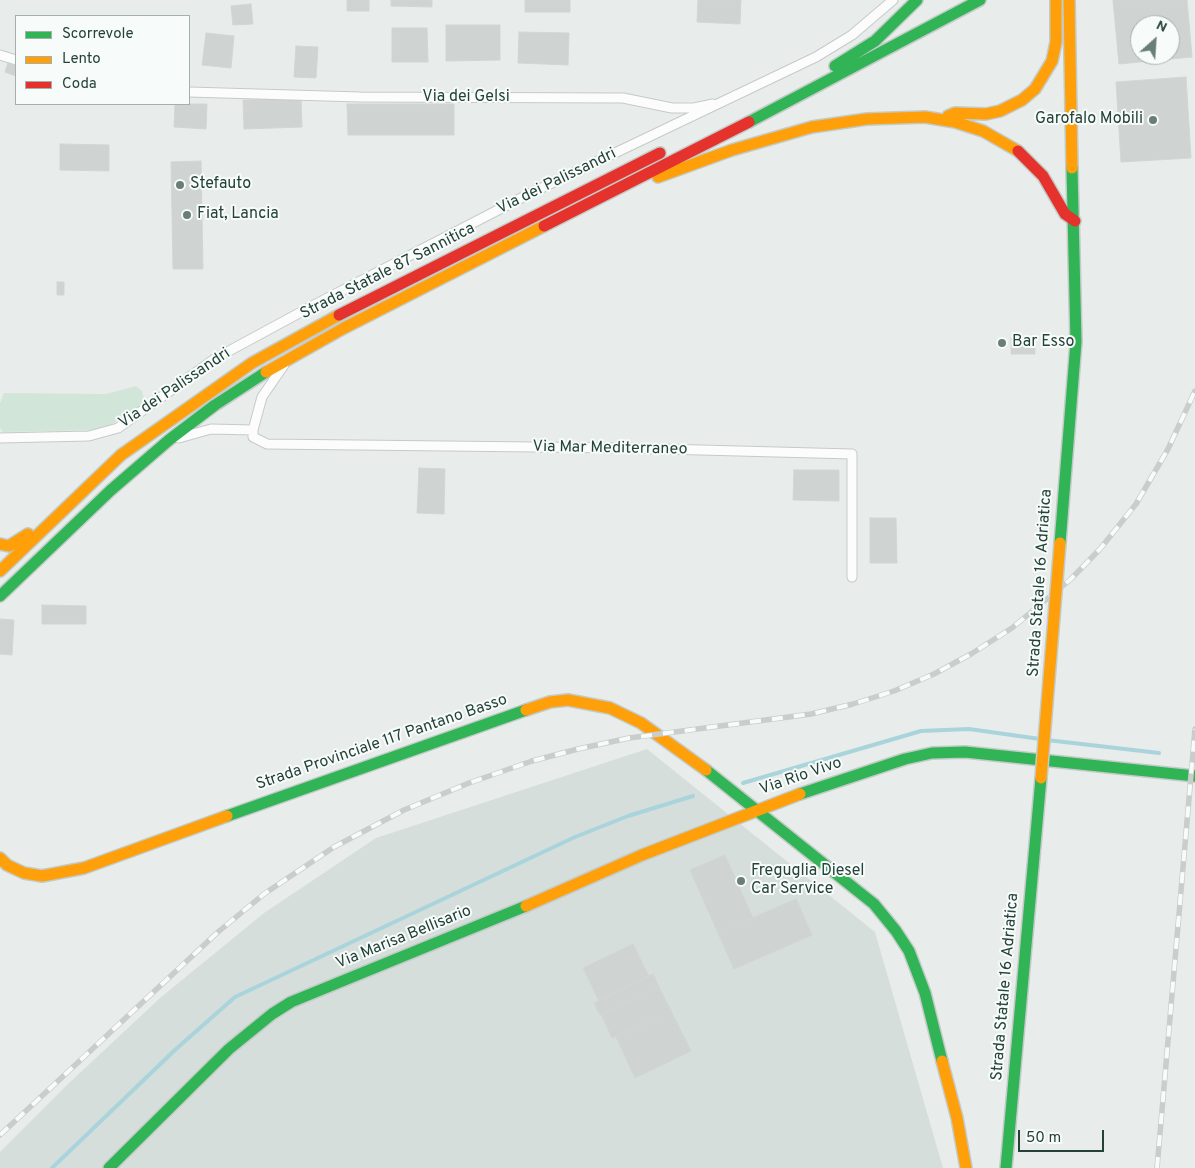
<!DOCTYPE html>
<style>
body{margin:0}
#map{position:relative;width:1195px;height:1168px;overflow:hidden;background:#e8edeb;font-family:Overpass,sans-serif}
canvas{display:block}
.legend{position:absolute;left:15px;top:15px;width:175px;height:90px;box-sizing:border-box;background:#f7fbf9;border:1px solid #a3b1ad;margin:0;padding:6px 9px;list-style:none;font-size:15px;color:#24423a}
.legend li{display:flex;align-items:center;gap:10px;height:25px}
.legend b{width:25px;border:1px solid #a3b1ad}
.north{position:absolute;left:1130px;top:15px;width:50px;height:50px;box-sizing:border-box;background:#f7fbf9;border:1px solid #a3b1ad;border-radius:50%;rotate:26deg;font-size:14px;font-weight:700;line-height:20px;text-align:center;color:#24423a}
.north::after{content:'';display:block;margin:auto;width:18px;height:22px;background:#697e78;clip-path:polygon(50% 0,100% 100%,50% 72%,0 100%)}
.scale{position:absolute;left:1018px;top:1130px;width:86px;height:22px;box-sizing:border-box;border:2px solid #24423a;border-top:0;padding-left:6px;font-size:15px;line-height:18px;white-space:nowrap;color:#24423a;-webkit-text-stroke:4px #f7fbf9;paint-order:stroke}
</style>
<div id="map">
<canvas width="1195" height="1168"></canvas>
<ul class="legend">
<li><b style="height:6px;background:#30b455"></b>Scorrevole</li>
<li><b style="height:6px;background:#ff9f0a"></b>Lento</li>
<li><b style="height:6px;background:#e5322d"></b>Coda</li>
</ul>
<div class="north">N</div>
<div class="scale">50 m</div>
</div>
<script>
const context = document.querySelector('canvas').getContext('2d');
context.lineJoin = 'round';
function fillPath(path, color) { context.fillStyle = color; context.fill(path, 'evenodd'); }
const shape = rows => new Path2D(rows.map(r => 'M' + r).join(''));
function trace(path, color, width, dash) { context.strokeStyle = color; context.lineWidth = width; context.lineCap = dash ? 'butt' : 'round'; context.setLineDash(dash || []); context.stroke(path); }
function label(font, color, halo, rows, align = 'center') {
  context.font = font + ' Overpass,sans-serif'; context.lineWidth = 4; context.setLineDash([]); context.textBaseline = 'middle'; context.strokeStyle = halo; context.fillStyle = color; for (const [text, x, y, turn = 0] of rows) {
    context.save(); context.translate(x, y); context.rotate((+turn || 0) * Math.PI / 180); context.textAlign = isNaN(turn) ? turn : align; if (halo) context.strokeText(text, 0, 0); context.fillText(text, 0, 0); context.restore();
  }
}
fillPath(shape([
 [647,749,875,932,943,1168,0,1168,0,1152,68,1084,160,998,264,913,376,838]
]), '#d6dedb');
fillPath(shape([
 [136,386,142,391,144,398,141,406,109,426,93,430,3,432,0,428,0,403,4,393,106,394]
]), '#d1e6d8');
trace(shape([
 [1047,740,1159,753],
 [743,783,921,731,969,729,1040,739],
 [52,1168,176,1049,235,997,575,837,628,816,693,796]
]), '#a9d4db', 4);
const building = shape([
 [347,0,369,0,369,11,347,11,347,0],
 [391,0,432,0,432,7,391,6,391,0],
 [525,0,570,0,570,12,525,12,525,0],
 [698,0,741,0,740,24,697,22,698,0],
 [1113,0,1187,0,1192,57,1119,64,1113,0],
 [1140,25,1170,25,1170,55,1140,55,1140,25],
 [251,4,253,24,233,25,231,6,251,4],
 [446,25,500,25,500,60,446,61,446,25],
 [392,28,427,28,428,62,392,62,392,28],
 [519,32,569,33,568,65,518,63,519,32],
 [206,33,234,36,231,68,202,65,206,33],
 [296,46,318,47,316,78,294,77,296,46],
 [8,63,16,66,16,76,5,72,8,63],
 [1186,77,1191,158,1121,162,1116,82,1186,77],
 [301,99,302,127,244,129,243,100,301,99],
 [175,104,207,104,206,129,174,127,175,104],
 [347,104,454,104,454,135,348,135,347,104],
 [60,144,109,145,109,171,60,170,60,144],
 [201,161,203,269,173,269,171,162,201,161],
 [57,282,64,282,64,295,57,295,57,282],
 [1011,338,1035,338,1035,354,1011,354,1011,338],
 [419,468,445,469,444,514,417,513,419,468],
 [794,470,839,470,839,501,793,500,794,470],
 [870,518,896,518,897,563,870,563,870,518],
 [42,605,86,606,86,624,42,624,42,605],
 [0,619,14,620,12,655,0,654,0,619],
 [725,855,753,918,718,933,690,870,725,855],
 [796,899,812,935,734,969,718,933,796,899],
 [633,944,649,977,599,1001,583,968,633,944],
 [653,974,659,987,600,1015,594,1003,653,974],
 [659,987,671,1011,612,1038,601,1014,659,987],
 [671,1011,691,1051,635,1078,616,1037,671,1011]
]);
fillPath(building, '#cfd4d2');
trace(building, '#d1d6d4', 1);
const street = shape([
 [0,55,16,60],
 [189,92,360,97,623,98,672,108,694,108,713,104],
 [284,365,262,397,253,430,253,437,267,444,625,448,852,454,852,577],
 [0,438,89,436,118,428,216,358,314,305,529,194,816,57,852,35,893,0],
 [179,438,211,429,253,430]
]);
const fast = shape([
 [835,66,875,41,917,0],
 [749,122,980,0],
 [1060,543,1076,342,1072,168],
 [0,596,111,490,169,440,215,405,266,372],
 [706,770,874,904,896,931,909,951,925,993,942,1061],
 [800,794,905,759,932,753,965,752,1195,776],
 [227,816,526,710],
 [109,1168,229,1049,272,1014,291,1002,526,906],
 [1006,1168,1041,778]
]);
const slow = shape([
 [1069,0,1072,168],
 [948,116,955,113,986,114,1000,111,1022,100,1035,89,1052,61,1056,42,1056,0],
 [658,177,732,150,812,127,867,119,925,117,955,122,983,131,1018,151],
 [266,372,344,328,544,226],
 [0,544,9,546,28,534],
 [0,571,121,455,252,363,339,315],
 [526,710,550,702,568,700,610,708,641,723,706,770],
 [0,858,7,865,24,873,42,876,84,868,227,816],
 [526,906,642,855,800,794],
 [942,1061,957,1118,966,1168]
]);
const jam = shape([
 [1018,151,1043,176,1065,214,1075,221],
 [544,226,749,122],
 [339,315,660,153]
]);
trace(street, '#c5cac8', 11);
trace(fast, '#c3cbc8', 14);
trace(slow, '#c3cbc8', 14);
trace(jam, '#c3cbc8', 14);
trace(street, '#fcfcfc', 9);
trace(fast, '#30b455', 11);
trace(slow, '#ff9f0a', 11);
trace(jam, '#e5322d', 11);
const rail = shape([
 [0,1135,218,932,264,894,334,847,404,810,469,783,532,761,578,749,629,738,811,714,853,704,894,691,934,674,971,654,1012,628,1071,579,1100,549,1136,504,1168,449,1195,391],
 [1157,1168,1195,729]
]);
trace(rail, '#c9cdcc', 5.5);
trace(rail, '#f7fbf9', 4, [11]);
const slowBridge = shape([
 [1041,778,1060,543]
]);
trace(slowBridge, '#c3ccc9', 14, []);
trace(slowBridge, '#ff9f0a', 11);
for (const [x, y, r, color] of [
 [1153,120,5,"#697e78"],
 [180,185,5,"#697e78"],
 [187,215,5,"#697e78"],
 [1002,343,5,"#697e78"],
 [741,881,5,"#697e78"]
]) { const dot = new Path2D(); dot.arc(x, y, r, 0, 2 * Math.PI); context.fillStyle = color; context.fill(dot); trace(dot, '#f7fbf9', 2); }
label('16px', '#24423a', '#f7fbf9', [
 ["Via dei Gelsi",466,98],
 ["Via dei Palissandri",557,182,-26],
 ["Strada Statale 87 Sannitica",388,272,-27],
 ["Via dei Palissandri",175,389,-34],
 ["Via Mar Mediterraneo",610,449,1],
 ["Strada Statale 16 Adriatica",1041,583,-86],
 ["Strada Provinciale 117 Pantano Basso",382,743,-19],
 ["Via Rio Vivo",801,777,-19],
 ["Via Marisa Bellisario",404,938,-22],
 ["Strada Statale 16 Adriatica",1006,987,-85]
]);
label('16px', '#24423a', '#f7fbf9', [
 ["Garofalo Mobili",1143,120,"right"],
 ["Stefauto",190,185],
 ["Fiat, Lancia",197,215],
 ["Bar Esso",1012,343],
 ["Freguglia Diesel",751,872],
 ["Car Service",751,890]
], 'left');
</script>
